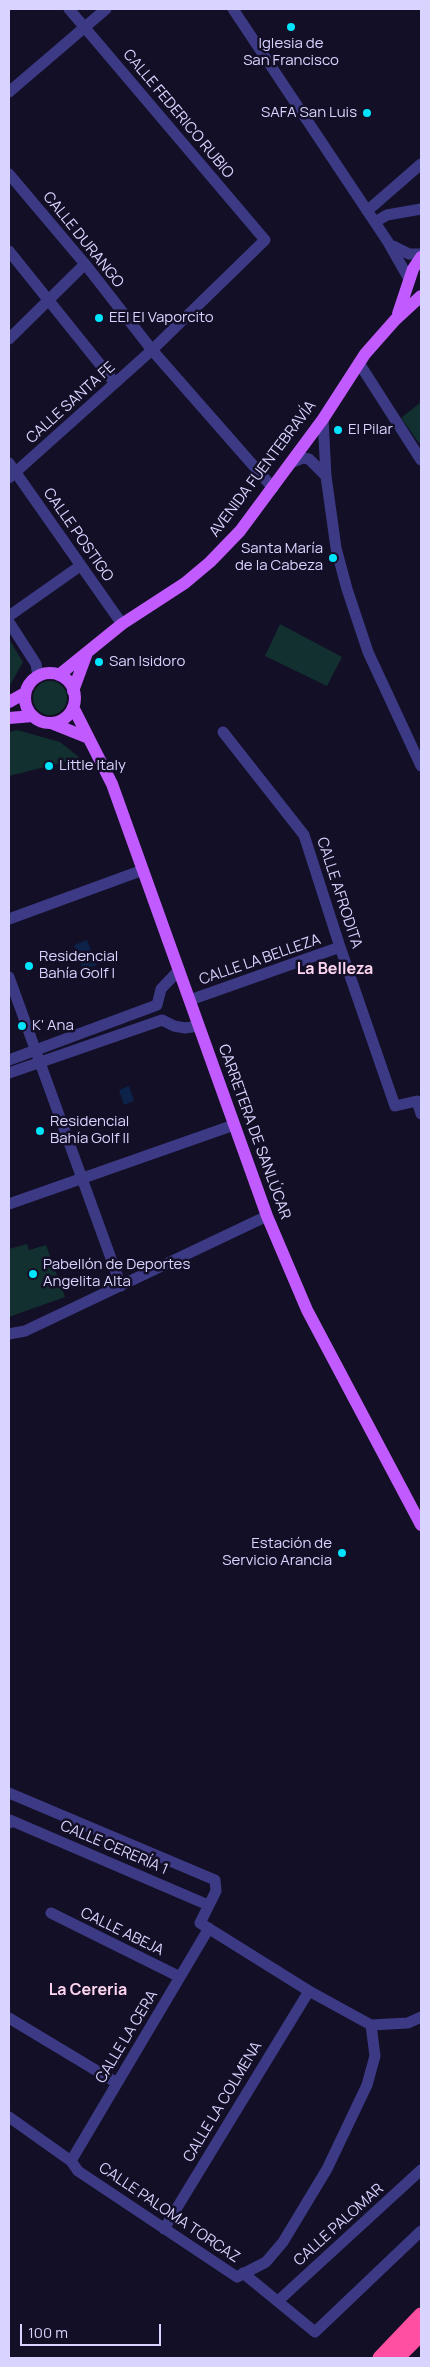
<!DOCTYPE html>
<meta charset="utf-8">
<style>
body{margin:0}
#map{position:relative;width:430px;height:2367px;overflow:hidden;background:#130f26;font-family:Manrope,sans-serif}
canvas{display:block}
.frame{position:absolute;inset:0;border:10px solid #d9d4ff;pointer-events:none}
.scale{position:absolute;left:20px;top:2324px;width:141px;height:22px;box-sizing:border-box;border:2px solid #d9d4ff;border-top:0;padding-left:6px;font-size:15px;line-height:18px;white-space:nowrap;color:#d9d4ff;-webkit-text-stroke:4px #130f26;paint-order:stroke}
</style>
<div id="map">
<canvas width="430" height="2367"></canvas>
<div class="frame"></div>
<div class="scale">100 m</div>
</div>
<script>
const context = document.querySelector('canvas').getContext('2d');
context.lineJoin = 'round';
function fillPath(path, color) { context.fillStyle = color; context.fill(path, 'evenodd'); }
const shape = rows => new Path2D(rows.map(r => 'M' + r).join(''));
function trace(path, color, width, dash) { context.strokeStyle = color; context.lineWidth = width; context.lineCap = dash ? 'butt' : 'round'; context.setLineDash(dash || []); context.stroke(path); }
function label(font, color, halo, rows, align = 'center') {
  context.font = font + ' Manrope,sans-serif'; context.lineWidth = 5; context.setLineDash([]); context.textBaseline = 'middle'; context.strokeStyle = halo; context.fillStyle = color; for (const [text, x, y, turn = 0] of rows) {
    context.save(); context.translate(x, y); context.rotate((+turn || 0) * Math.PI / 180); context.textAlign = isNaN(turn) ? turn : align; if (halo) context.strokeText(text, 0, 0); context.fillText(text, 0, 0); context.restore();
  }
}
fillPath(shape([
 [421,402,421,441,419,443,401,418],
 [280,624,342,657,327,686,265,656],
 [9,639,23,662,9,687],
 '33 698a17 17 0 1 1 34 0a17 17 0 1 1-34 0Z',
 [17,730,60,742,80,758,9,776,9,732],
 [27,1244,29,1250,46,1245,65,1297,9,1317,9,1249]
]), '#12302f');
fillPath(shape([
 [87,940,97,965,83,970,74,945],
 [129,1086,134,1101,124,1105,119,1090]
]), '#0c2248');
trace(shape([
 [233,9,388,242,409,279],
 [9,92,106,9],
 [9,174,85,264,152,350,273,488],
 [367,211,421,164],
 [375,222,387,215,421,209],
 [393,246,409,254,421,254],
 [9,251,115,383],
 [9,339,85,264],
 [359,363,421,460],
 [323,419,326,476,336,548,347,589,368,652,421,766],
 [9,463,122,624],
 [291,463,303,458,309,459,326,476],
 [9,478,152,350,265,240,69,9],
 [9,616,80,566],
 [9,622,36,664,38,676],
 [223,732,304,835,340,947,395,1106,417,1101,421,1114],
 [9,919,143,870],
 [9,977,121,1286],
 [190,1000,340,947],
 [9,1060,157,1005,161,989,179,970],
 [9,1073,162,1020,174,1026,185,1028,198,1026],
 [9,1204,234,1125],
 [9,1334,25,1331,267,1216],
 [9,1793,215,1880,216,1891,200,1923,309,1991,371,2025],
 [9,1823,10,1820,208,1905],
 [51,1913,180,1977],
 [9,2018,117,2083],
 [9,2117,71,2161,78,2171,237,2277,266,2262,283,2242,327,2169,367,2085,375,2056,371,2025,408,2023,421,2017],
 [71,2161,209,1928],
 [164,2229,309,1991],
 [243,2273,315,2332,421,2231],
 [278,2301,421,2170]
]), '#3d3a85', 11);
trace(shape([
 [398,314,413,269,421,257],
 '25 698a25 25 0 1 1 50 0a25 25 0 1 1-50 0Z',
 [59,675,122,624,185,583,210,562,240,531,323,419,365,354,395,320,421,296],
 [73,691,87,653],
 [9,702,25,693],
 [73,707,112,784,267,1216,307,1310,421,1525],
 [9,718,33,716],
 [51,723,86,737]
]), '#c25bff', 12);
trace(shape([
 [380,2358,421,2315],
 [397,2358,421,2334]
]), '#ff4fa3', 15);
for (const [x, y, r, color] of [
 [291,27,5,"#00e5ff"],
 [367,113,5,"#00e5ff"],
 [99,318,5,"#00e5ff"],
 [338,430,5,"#00e5ff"],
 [333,558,5,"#00e5ff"],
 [99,662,5,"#00e5ff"],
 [49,766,5,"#00e5ff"],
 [29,966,5,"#00e5ff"],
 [22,1026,5,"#00e5ff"],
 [40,1131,5,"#00e5ff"],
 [33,1274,5,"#00e5ff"],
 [342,1553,5,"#00e5ff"]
]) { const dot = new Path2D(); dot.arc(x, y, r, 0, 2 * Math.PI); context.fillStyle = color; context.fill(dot); trace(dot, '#130f26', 2); }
label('15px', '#d9d4ff', '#130f26', [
 ["Iglesia de",291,44,"center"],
 ["San Francisco",291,61,"center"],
 ["SAFA San Luis",357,113,"right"],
 ["EEI El Vaporcito",109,318],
 ["El Pilar",348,430],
 ["Santa María",323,549,"right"],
 ["de la Cabeza",323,566,"right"],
 ["San Isidoro",109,662],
 ["Little Italy",59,766],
 ["Residencial",39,957],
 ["Bahía Golf I",39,974],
 ["K' Ana",32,1026],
 ["Residencial",50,1122],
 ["Bahía Golf II",50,1139],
 ["Pabellón de Deportes",43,1265],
 ["Angelita Alta",43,1282],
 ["Estación de",332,1544,"right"],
 ["Servicio Arancia",332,1561,"right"]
], 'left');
label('15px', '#d9d4ff', '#130f26', [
 ["CALLE FEDERICO RUBIO",178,114,50],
 ["CALLE DURANGO",83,240,51],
 ["CALLE SANTA FE",71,403,-42],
 ["AVENIDA FUENTEBRAVÍA",263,469,-53],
 ["CALLE POSTIGO",78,535,55],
 ["CALLE AFRODITA",339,893,72],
 ["CALLE LA BELLEZA",260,960,-19],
 ["CARRETERA DE SANLÚCAR",254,1132,70],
 ["CALLE CERERÍA 1",114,1848,23],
 ["CALLE ABEJA",122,1932,26],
 ["CALLE LA CERA",127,2037,-59],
 ["CALLE LA COLMENA",223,2102,-59],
 ["CALLE PALOMA TORCAZ",169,2213,34],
 ["CALLE PALOMAR",339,2225,-42]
]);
label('bold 16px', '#ffd6f0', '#130f26', [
 ["La Belleza",335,970],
 ["La Cereria",88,1991]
]);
</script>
